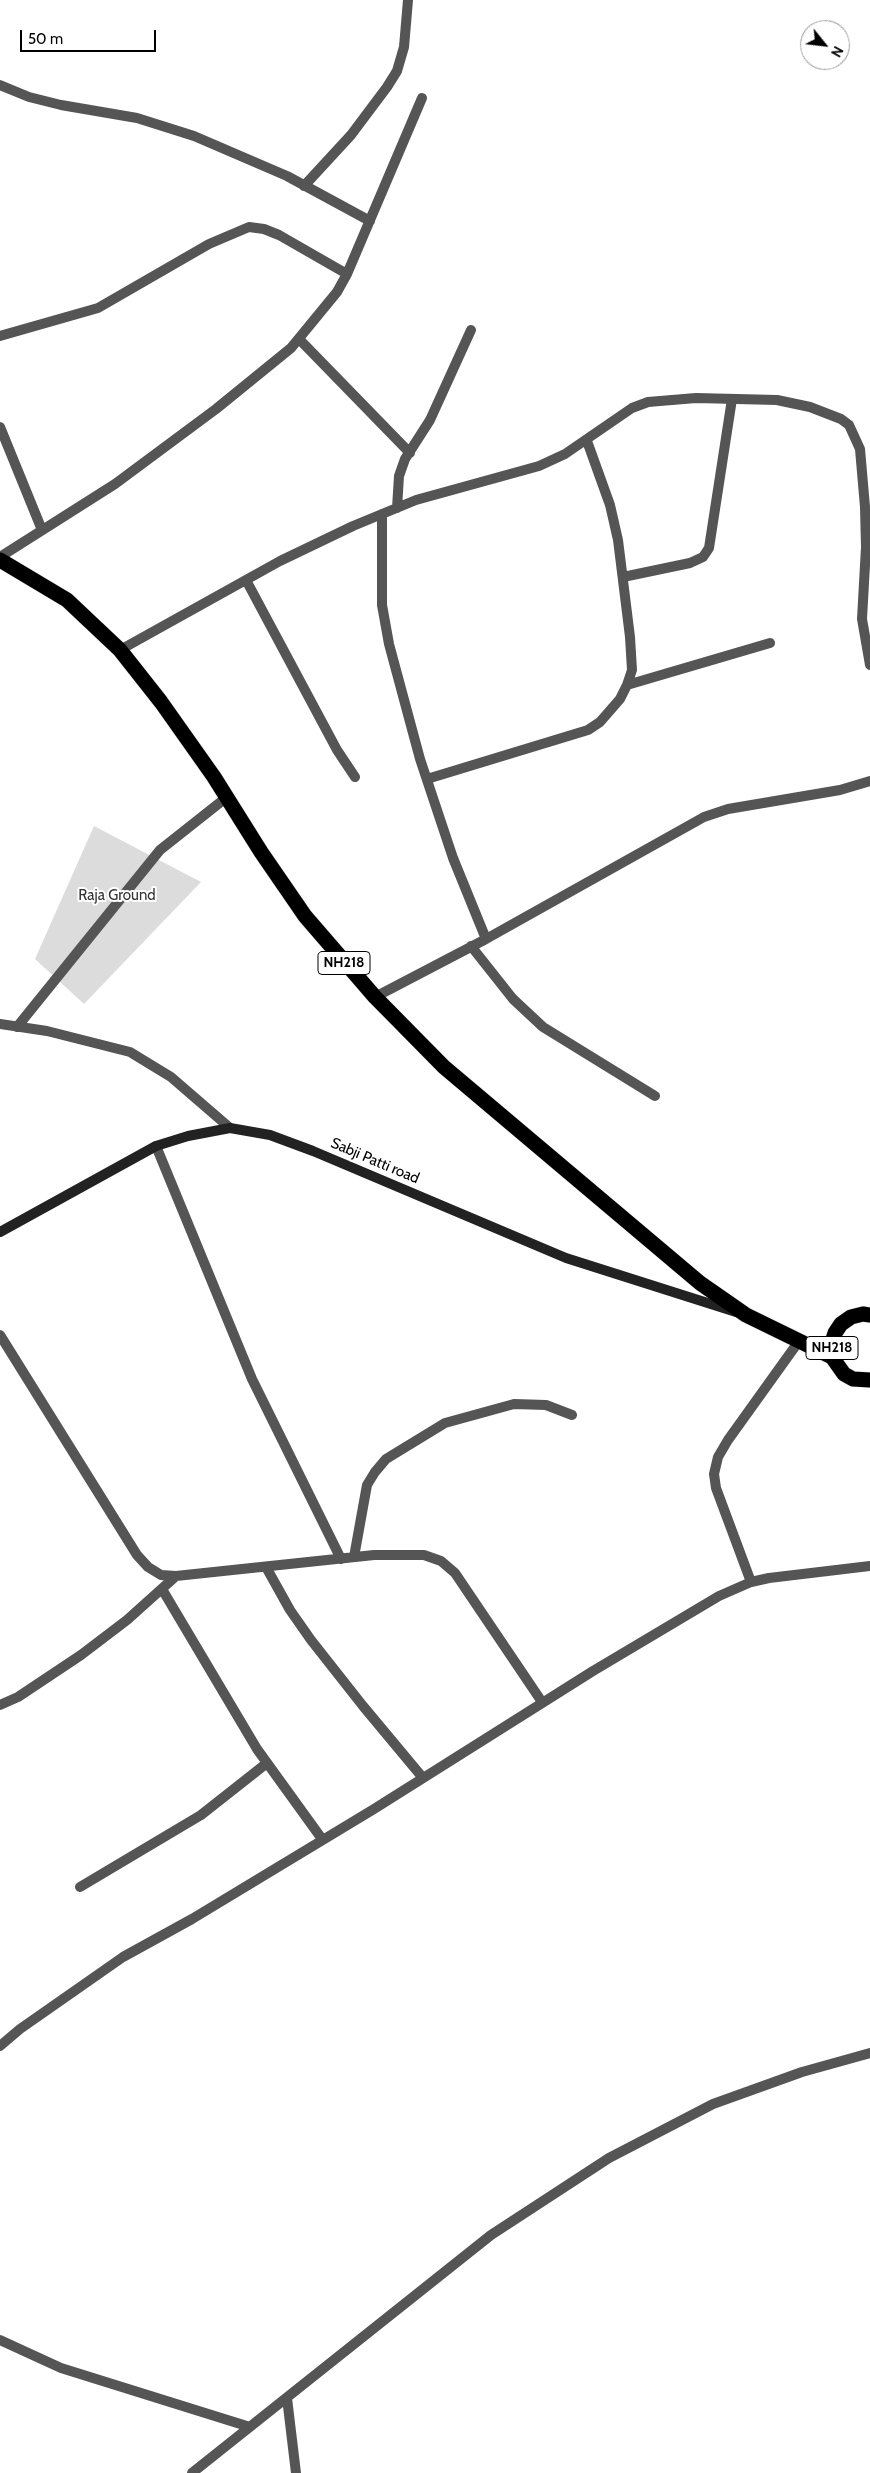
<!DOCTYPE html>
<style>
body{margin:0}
#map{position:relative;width:870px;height:2473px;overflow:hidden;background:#fff;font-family:Cabin,sans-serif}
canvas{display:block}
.north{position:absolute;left:800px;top:20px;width:50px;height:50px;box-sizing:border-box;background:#fff;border:1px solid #999;border-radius:50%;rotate:119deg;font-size:14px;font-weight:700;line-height:20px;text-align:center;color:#000}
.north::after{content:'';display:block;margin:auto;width:18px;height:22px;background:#000;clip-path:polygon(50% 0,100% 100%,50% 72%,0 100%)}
.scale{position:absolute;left:20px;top:30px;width:136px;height:22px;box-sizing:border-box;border:2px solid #000;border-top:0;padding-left:6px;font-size:15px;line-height:18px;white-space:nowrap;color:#000;-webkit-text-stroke:4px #fff;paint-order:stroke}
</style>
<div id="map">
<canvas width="870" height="2473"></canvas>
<div class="north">N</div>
<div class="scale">50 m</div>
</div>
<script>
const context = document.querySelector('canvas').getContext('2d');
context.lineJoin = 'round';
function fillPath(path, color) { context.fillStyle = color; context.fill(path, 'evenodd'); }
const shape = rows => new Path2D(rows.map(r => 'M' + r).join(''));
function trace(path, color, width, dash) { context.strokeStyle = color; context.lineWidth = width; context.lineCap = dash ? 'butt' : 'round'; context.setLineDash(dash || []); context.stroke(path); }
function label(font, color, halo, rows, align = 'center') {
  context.font = font + ' Cabin,sans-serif'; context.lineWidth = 4; context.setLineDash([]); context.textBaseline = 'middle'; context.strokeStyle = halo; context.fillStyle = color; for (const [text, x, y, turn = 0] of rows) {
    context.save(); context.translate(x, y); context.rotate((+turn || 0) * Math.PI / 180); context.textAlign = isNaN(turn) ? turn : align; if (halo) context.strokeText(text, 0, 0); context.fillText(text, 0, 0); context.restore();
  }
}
fillPath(shape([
 [94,826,201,882,84,1004,35,959]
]), '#dcdcdc');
const highway = shape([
 [0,560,67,600,120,650,161,702,214,777,261,852,305,916,375,997,444,1067,700,1283,746,1315,832,1357],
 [870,1315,863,1314,851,1317,841,1324,835,1333,831,1345,832,1357,844,1374,853,1379,870,1380]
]);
trace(highway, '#dbdbdb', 16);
trace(shape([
 [0,85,29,97,61,105,137,118,194,136,287,176,370,221],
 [304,186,351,135,387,87,397,71,404,47,408,0],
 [0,336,98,308,209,244,249,227,264,229,279,235,347,274],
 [299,339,410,453],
 [0,427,42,530],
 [397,508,399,476,405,459,430,420,471,330],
 [382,514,382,605,389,644,420,759,453,858,486,939],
 [0,557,115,484,216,409,291,348,337,292,347,274,422,98],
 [623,577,690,563,703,557,709,548,732,399],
 [246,580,337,750,355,777],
 [120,650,280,561,353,526,416,500,539,466,565,454,632,408,648,402,696,398,777,400,810,407,841,419,849,425,860,449,865,507,866,547,862,619,870,665],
 [627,685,770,643],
 [427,779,588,730,600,722,620,699,627,685,632,670,630,637,618,540,610,505,587,441],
 [471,946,513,999,543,1027,655,1096],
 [375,997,486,939,704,817,728,809,840,790,870,781],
 [0,1024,47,1031,130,1052,171,1077,230,1128],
 [17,1027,160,850,227,797],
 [156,1146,252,1379,341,1559],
 [0,1335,137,1555,148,1567,161,1575,176,1576,374,1555,424,1555,441,1561,455,1573,542,1702],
 [354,1557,367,1485,375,1472,386,1459,445,1423,514,1404,546,1405,572,1415],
 [266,1567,290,1610,311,1640,363,1706,423,1778],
 [751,1582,716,1488,714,1474,718,1457,728,1440,799,1341],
 [162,1589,257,1749,322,1839],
 [0,1705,18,1697,81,1655,127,1620,176,1576],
 [80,1887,201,1815,267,1763],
 [0,2046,20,2029,123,1957,192,1919,374,1809,593,1671,719,1596,751,1582,769,1578,870,1566],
 [0,2340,61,2368,250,2427],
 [287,2398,296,2473],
 [192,2473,491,2235,609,2158,713,2104,802,2072,870,2053]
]), '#555', 10);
trace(shape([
 [0,1232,156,1146,188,1136,230,1128,270,1135,313,1151,566,1258,736,1312]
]), '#222', 10);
trace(highway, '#000', 15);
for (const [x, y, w] of [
 [344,963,52],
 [832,1348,52]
]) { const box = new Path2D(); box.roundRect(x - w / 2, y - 11.5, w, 23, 4); context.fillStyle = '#fff'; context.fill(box); trace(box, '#000', 1); }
label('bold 14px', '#000', null, [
 ["NH218",344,963],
 ["NH218",832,1348]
]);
label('15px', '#333', '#fff', [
 ["Raja Ground",117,896]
]);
label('15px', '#000', '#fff', [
 ["Sabji Patti road",375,1161,23]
]);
</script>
